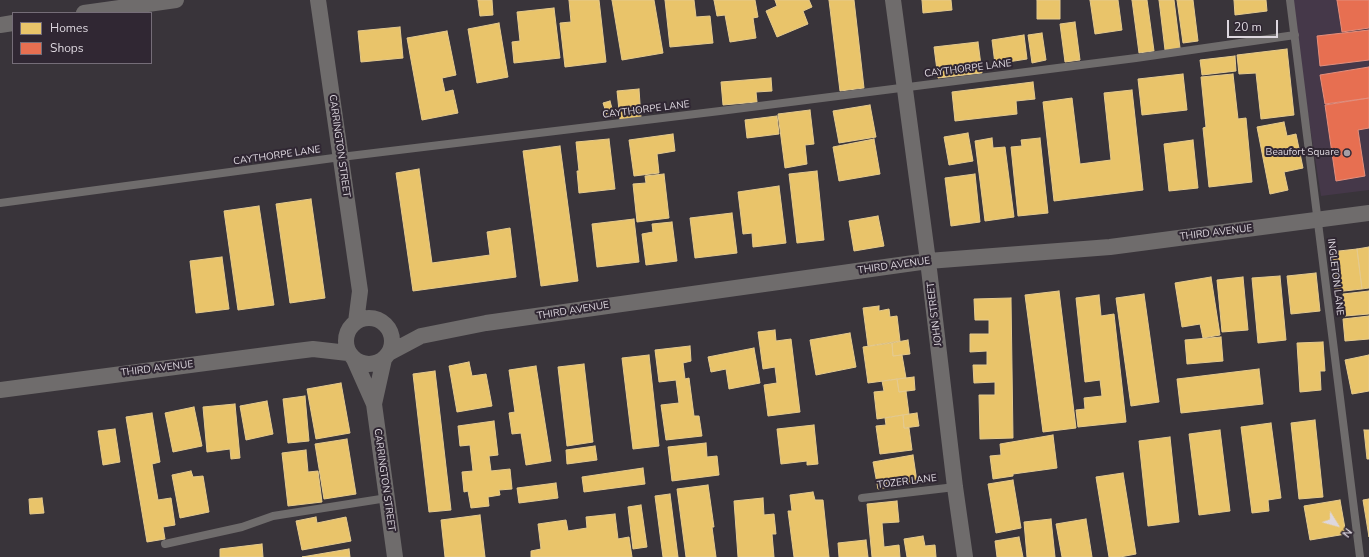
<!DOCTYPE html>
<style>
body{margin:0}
#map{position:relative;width:1369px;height:557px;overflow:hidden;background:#39343a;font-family:"Nunito Sans",sans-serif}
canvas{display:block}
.legend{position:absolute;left:12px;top:12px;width:140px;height:52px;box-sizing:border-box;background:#302733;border:1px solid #756d78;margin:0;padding:5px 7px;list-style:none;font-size:12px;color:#ddd7df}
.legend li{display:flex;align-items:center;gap:8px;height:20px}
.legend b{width:20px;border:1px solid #756d78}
.north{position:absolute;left:1317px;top:505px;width:40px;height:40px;-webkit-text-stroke:3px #302733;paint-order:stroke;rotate:127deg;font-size:11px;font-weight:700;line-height:16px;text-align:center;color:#ddd7df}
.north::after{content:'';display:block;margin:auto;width:14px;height:18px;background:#ddd7df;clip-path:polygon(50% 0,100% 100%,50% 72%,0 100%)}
.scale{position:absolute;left:1227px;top:20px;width:51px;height:18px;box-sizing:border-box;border:2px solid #ddd7df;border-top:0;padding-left:5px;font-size:12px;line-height:14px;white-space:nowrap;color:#ddd7df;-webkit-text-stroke:3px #302733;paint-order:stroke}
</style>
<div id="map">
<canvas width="1369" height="557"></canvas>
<ul class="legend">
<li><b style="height:11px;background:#e9c46a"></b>Homes</li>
<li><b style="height:11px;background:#e76f51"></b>Shops</li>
</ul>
<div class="north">N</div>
<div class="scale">20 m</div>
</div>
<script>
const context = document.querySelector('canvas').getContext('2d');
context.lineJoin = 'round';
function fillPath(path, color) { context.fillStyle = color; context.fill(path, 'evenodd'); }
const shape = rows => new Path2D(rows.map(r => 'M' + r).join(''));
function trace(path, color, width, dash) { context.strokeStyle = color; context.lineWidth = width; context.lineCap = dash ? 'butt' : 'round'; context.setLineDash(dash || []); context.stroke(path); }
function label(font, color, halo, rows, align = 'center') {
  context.font = font + ' "Nunito Sans",sans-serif'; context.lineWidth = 4; context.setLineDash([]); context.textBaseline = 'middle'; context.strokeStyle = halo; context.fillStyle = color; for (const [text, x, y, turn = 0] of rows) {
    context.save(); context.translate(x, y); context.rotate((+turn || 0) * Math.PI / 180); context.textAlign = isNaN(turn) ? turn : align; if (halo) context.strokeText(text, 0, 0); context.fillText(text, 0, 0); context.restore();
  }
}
fillPath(shape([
 [1290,0,1369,0,1369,190,1321,196]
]), '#453849');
const homes = shape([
 [478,0,492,0,493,15,480,16,478,0],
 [569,0,599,0,606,62,565,67,560,23,571,22,569,0],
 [612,0,654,0,663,53,622,60,612,0],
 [665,0,694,0,696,17,710,16,713,43,670,47,665,0],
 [714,0,755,0,758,17,753,18,756,38,730,42,725,15,717,16,714,0],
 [775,0,809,0,812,7,803,11,808,24,777,37,766,11,777,6,775,0],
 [829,0,854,0,864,88,840,91,829,0],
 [922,0,951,0,952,10,923,13,922,0],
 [1037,0,1060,0,1060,19,1037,19,1037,0],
 [1090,0,1118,0,1122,30,1095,34,1090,0],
 [1132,0,1147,0,1154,51,1139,53,1132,0],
 [1159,0,1174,0,1180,48,1165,50,1159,0],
 [1177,0,1193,0,1198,41,1183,43,1177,0],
 [1234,0,1266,0,1267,11,1235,15,1234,0],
 [554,8,560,58,514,63,512,42,520,41,517,12,554,8],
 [1075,22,1080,60,1065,62,1060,24,1075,22],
 [499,23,508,77,477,83,468,29,499,23],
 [400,27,403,58,361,62,358,31,400,27],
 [447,31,456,75,442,78,445,92,453,90,458,113,422,120,407,38,447,31],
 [1042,33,1046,60,1032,63,1028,35,1042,33],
 [1024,35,1027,59,995,64,992,40,1024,35],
 [978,42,982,73,938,78,934,47,978,42],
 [1287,49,1294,115,1261,119,1256,73,1239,74,1237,55,1287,49],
 [1235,56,1236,71,1202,75,1200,60,1235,56],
 [1183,74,1187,110,1142,115,1138,79,1183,74],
 [1233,74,1238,119,1246,118,1252,182,1209,187,1203,128,1206,127,1201,77,1233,74],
 [771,78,772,91,756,92,757,102,723,105,721,82,771,78],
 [1033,82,1035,99,1016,101,1017,114,955,121,952,92,1033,82],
 [639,89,641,118,620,120,617,91,639,89],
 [1132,90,1143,190,1054,201,1043,102,1072,98,1080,164,1111,160,1104,93,1132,90],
 [610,101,614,116,608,118,603,103,610,101],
 [870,105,876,137,839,143,833,111,870,105],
 [810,110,814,144,805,145,807,164,785,168,778,114,810,110],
 [777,116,779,134,747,138,745,120,777,116],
 [1284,122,1287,136,1296,134,1303,168,1284,172,1288,190,1270,194,1257,127,1284,122],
 [968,133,973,161,949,165,944,137,968,133],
 [673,134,675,151,657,154,659,173,634,176,629,140,673,134],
 [992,138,993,148,1005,147,1014,217,985,221,975,141,992,138],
 [1040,138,1048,213,1018,216,1011,147,1022,146,1021,140,1040,138],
 [609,139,615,189,579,193,577,171,579,171,576,142,609,139],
 [874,139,880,174,839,181,833,147,874,139],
 [1193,140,1198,188,1169,191,1164,144,1193,140],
 [560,146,578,281,541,286,523,151,560,146],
 [419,169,432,263,490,255,487,232,510,228,516,277,413,291,396,173,419,169],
 [817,171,824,240,797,243,789,174,817,171],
 [664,174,669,218,637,222,633,184,646,183,645,176,664,174],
 [975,174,980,222,951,226,945,178,975,174],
 [779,186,786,243,753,247,752,233,743,234,738,192,779,186],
 [311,199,325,298,290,303,276,204,311,199],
 [259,206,274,305,238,310,224,211,259,206],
 [732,213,737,253,695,258,690,218,732,213],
 [878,216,884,246,854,251,849,221,878,216],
 [634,219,639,262,597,267,592,224,634,219],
 [672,222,677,261,646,265,642,234,653,232,652,224,672,222],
 [1369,247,1369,288,1362,289,1357,249,1369,247],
 [1357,249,1362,289,1335,292,1330,252,1357,249],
 [222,257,229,309,196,313,190,261,222,257],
 [1316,273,1320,311,1291,314,1287,276,1316,273],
 [1280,276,1286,340,1258,343,1252,278,1280,276],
 [1211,277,1220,335,1203,338,1200,324,1182,327,1175,283,1211,277],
 [1243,277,1248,330,1222,332,1217,280,1243,277],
 [1059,291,1076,428,1043,432,1025,295,1059,291],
 [1369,291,1369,314,1345,316,1343,294,1369,291],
 [1144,294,1159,402,1131,406,1116,298,1144,294],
 [1099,295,1101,316,1114,314,1126,422,1078,427,1076,410,1085,409,1084,398,1102,396,1100,380,1085,382,1076,298,1099,295],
 [1011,298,1013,438,980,439,979,395,995,395,995,382,974,383,973,365,987,365,987,351,970,352,970,334,989,334,989,320,975,320,974,299,1011,298],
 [879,306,879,311,889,309,890,317,897,316,900,341,868,346,863,308,879,306],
 [1369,316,1369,339,1345,341,1343,319,1369,316],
 [775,330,776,341,791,339,800,412,768,416,764,385,777,383,775,367,763,369,758,332,775,330],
 [850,333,856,367,816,375,810,340,850,333],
 [1221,337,1223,361,1187,364,1185,340,1221,337],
 [908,340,910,354,893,356,892,343,908,340],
 [1323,342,1325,371,1320,371,1321,390,1300,392,1297,343,1323,342],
 [892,343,893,356,902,355,906,378,868,383,863,347,892,343],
 [690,346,691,361,683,363,685,379,689,378,694,416,699,416,702,436,666,440,661,405,679,403,676,380,659,382,655,350,690,346],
 [754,348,760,383,729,389,726,369,711,372,708,357,754,348],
 [649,355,659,446,633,449,622,358,649,355],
 [1369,355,1369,391,1352,394,1345,360,1369,355],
 [469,362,472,376,486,374,492,406,457,412,449,366,469,362],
 [584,364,593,442,567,446,558,367,584,364],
 [536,366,551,461,526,465,521,433,512,434,509,413,515,412,509,370,536,366],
 [1259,369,1263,404,1181,413,1177,379,1259,369],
 [435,371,451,510,429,512,413,374,435,371],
 [914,377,915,390,899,392,897,379,914,377],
 [897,379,899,392,906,391,909,414,877,419,874,392,884,391,882,381,897,379],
 [341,383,350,433,316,439,307,389,341,383],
 [305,396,309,441,288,443,283,399,305,396],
 [267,401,273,434,246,440,240,406,267,401],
 [235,404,240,458,231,459,230,449,207,452,203,407,235,404],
 [194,407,202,446,173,452,165,413,194,407],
 [152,413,160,462,152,464,158,500,171,498,175,525,163,527,165,539,147,542,126,417,152,413],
 [917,413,919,426,904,428,903,415,917,413],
 [903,415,904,428,909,428,912,450,880,454,876,426,886,425,885,418,903,415],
 [1315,420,1323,497,1299,499,1291,423,1315,420],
 [494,421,498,455,489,456,491,471,510,469,512,489,499,490,500,495,488,497,489,506,471,508,468,491,464,492,462,472,473,471,470,445,460,446,458,426,494,421],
 [1271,423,1281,498,1268,500,1269,511,1252,513,1241,427,1271,423],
 [814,425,818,464,807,465,807,461,781,464,777,429,814,425],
 [115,429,120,462,103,465,98,431,115,429],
 [1220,430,1230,511,1199,515,1189,434,1220,430],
 [1364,430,1369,430,1369,459,1367,459,1364,430],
 [1053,435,1057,468,1013,474,1013,476,993,479,990,456,1001,455,1000,444,1053,435],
 [1170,437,1179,522,1148,526,1139,441,1170,437],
 [347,439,356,494,324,499,315,444,347,439],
 [706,443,707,457,717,456,719,475,672,481,668,447,706,443],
 [595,446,597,460,567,464,566,450,595,446],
 [306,450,308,472,318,471,322,502,288,506,282,453,306,450],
 [913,455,917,482,878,489,873,462,913,455],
 [643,468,645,484,584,492,582,477,643,468],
 [191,471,193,477,203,476,209,512,180,518,172,475,191,471],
 [1123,473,1136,554,1120,557,1109,557,1096,477,1123,473],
 [1013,480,1021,528,996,533,988,484,1013,480],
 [556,483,558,498,519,503,517,488,556,483],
 [708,485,714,527,712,527,716,557,686,557,677,489,708,485],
 [813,492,815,500,823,500,829,557,794,557,788,511,792,511,790,495,813,492],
 [670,494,678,557,663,557,655,496,670,494],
 [42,498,44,513,30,514,29,499,42,498],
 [763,498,764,515,774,514,776,534,772,534,774,557,738,557,734,501,763,498],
 [1369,499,1369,537,1363,500,1369,499],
 [1340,500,1346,534,1310,540,1304,506,1340,500],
 [897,501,899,522,882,523,884,547,899,545,900,557,872,557,867,504,897,501],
 [641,505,647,547,633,549,628,507,641,505],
 [615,514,618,539,629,537,632,557,531,557,531,551,541,549,538,524,566,520,568,531,587,528,586,517,615,514],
 [480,515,485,557,445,557,441,520,480,515],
 [316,517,317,523,346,517,351,541,302,550,296,521,316,517],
 [1051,519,1055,557,1027,557,1024,522,1051,519],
 [1086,519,1092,557,1062,557,1056,524,1086,519],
 [923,536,925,546,935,545,936,557,907,557,904,539,923,536],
 [1019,537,1023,557,997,557,995,541,1019,537],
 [866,540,868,557,839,557,838,543,866,540],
 [262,544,263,557,220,557,220,549,262,544],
 [349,549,350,557,302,557,349,549]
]);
fillPath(homes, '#e9c46a');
trace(homes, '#e5ca8d', 1);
const shops = shape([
 [1337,0,1369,0,1369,28,1342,32,1337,0],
 [1369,30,1369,60,1320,66,1317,36,1369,30],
 [1369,67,1369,98,1325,104,1320,75,1369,67],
 [1369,98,1369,128,1358,130,1365,176,1336,181,1325,105,1369,98]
]);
fillPath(shops, '#e76f51');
trace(shops, '#e48e7c', 1);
trace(shape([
 [1290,0,1360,557],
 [0,203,341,157,720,111,1136,58,1295,35],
 [862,498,955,487],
 [165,544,242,527,273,516,387,498]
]), '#6f6c6c', 8);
trace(shape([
 [318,0,360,291,356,322],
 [893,0,928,261,955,487,965,557],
 [84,13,176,0],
 [0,25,13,23],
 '346 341a23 23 0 1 1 46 0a23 23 0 1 1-46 0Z',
 [389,353,421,336,486,323,593,308,928,261,1110,247,1369,213],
 [354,359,374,404,395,557],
 [0,390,289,352,313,349,348,353],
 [374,404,384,359]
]), '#6f6c6c', 16);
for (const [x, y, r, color] of [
 [1347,153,4,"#a49ea5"]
]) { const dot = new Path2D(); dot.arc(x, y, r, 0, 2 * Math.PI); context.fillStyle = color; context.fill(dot); trace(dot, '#302733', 1.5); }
label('10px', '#ddd7df', '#302733', [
 ["CAYTHORPE LANE",968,69,-7],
 ["CAYTHORPE LANE",646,110,-7],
 ["CARRINGTON STREET",339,146,82],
 ["CAYTHORPE LANE",277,156,-8],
 ["THIRD AVENUE",1216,233,-7],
 ["THIRD AVENUE",894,266,-8],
 ["INGLETON LANE",1335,277,83],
 ["THIRD AVENUE",573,311,-9],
 ["JOHN STREET",935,314,-97],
 ["THIRD AVENUE",157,369,-7],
 ["CARRINGTON STREET",384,480,82],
 ["TOZER LANE",907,482,-7]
]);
label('10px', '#ddd7df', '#302733', [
 ["Beaufort Square",1339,153]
], 'right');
</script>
